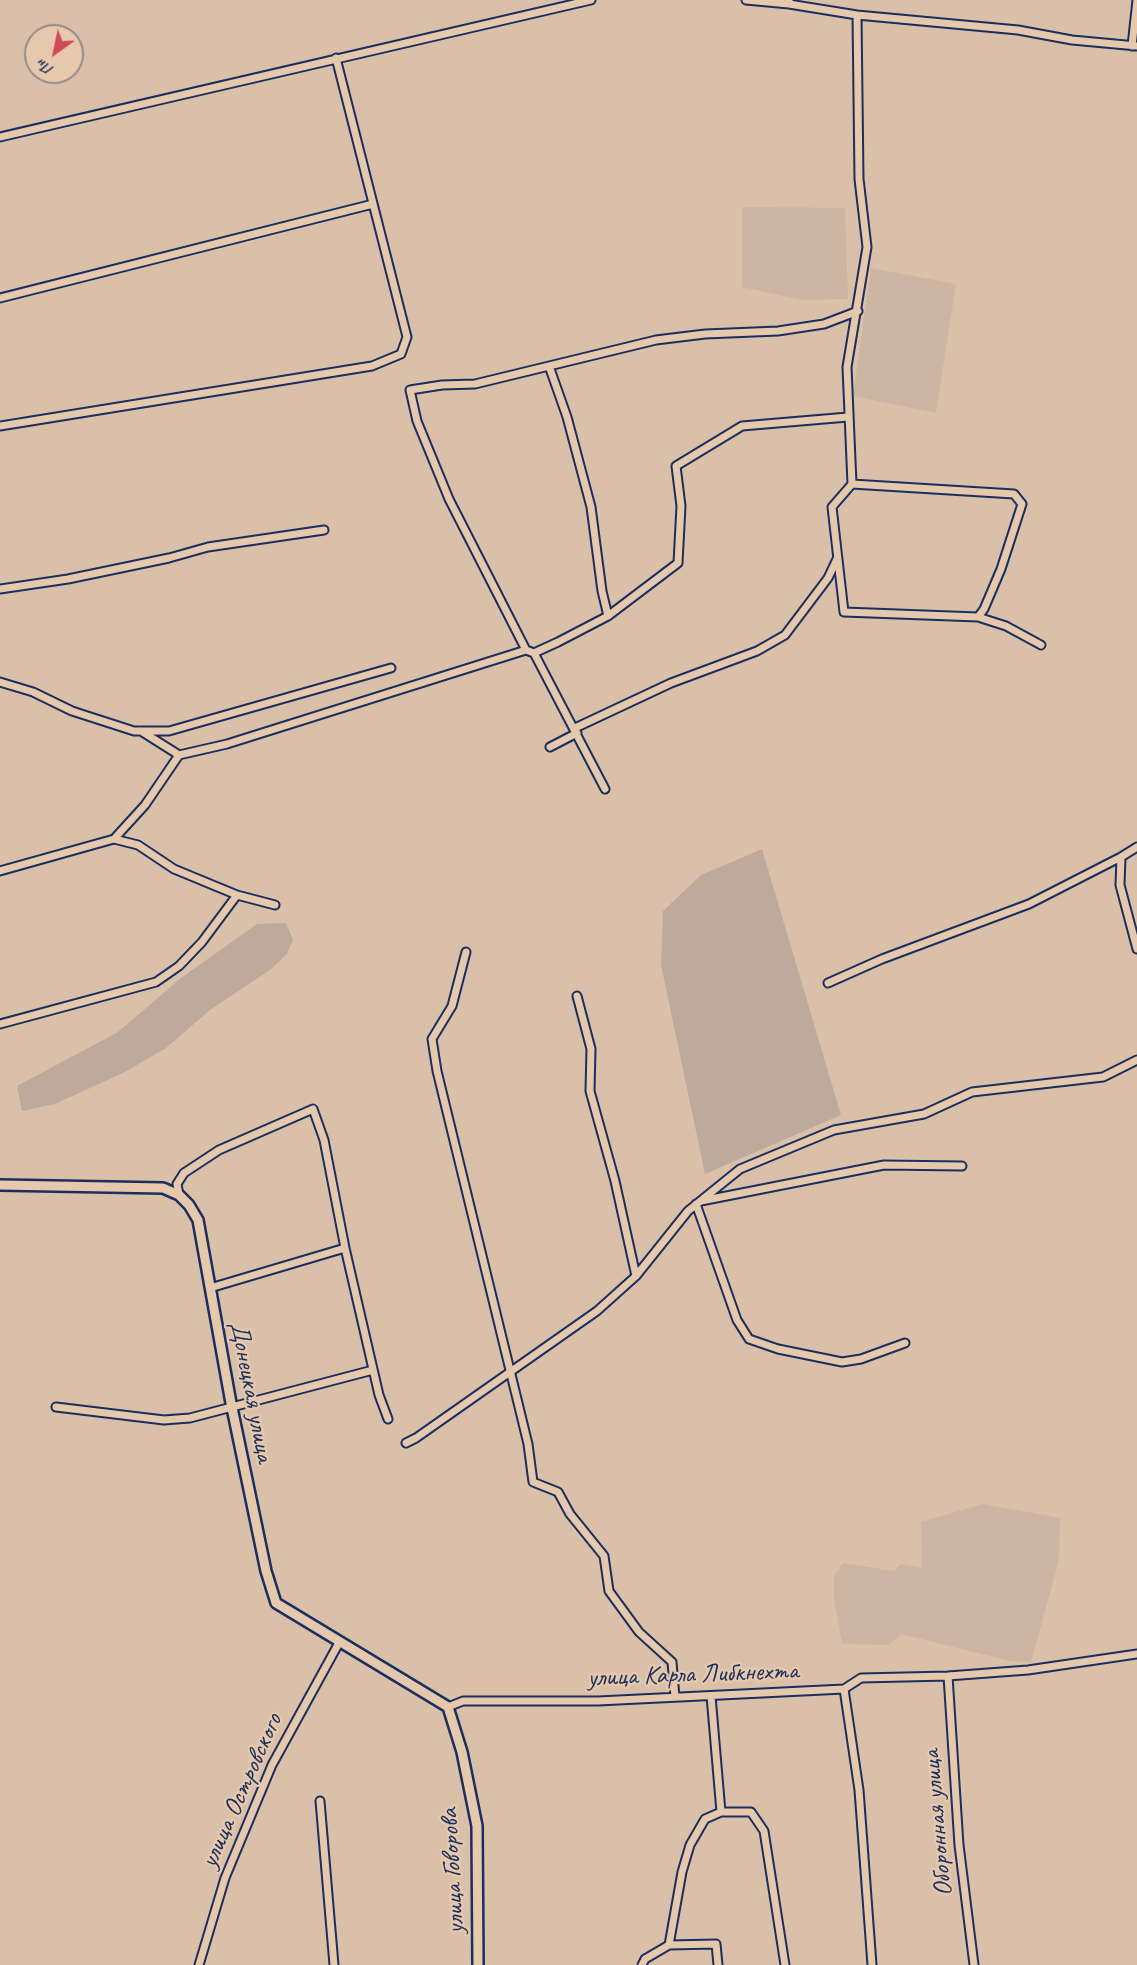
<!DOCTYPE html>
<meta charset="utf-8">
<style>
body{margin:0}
#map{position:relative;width:1137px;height:1965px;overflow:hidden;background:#dac0a8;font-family:Caveat,sans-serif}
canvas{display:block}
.north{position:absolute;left:24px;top:24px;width:60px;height:60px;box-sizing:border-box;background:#e6c9ad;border:2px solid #958b8d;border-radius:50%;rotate:213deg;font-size:16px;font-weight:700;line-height:24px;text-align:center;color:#1b2f5e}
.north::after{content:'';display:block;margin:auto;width:21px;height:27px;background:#d1495b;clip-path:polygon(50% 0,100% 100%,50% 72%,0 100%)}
</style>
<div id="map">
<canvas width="1137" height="1965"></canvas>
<div class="north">Пн</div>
</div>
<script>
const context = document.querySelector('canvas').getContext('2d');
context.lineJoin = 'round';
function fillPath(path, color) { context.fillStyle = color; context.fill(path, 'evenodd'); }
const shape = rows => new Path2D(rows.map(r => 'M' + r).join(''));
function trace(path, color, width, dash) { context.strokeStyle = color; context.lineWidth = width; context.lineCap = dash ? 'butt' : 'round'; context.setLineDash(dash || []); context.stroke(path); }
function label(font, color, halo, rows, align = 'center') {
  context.font = font + ' Caveat,sans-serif'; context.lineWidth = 4.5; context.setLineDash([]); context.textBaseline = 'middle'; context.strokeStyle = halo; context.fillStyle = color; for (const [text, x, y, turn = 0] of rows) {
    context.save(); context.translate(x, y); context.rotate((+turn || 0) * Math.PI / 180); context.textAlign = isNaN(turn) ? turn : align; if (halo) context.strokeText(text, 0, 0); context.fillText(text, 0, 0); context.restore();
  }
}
fillPath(shape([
 [742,207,845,208,848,299,802,300,742,287],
 [871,268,956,284,936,413,853,396],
 [983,1504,1060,1518,1059,1560,1031,1662,1010,1661,901,1634,889,1645,842,1644,834,1599,834,1576,843,1563,894,1571,901,1564,922,1568,921,1522]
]), '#ccb5a3');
fillPath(shape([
 [762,849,841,1115,705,1174,661,965,663,911,701,875],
 [286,923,293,940,287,954,270,970,210,1010,166,1048,123,1073,55,1104,22,1111,17,1086,118,1032,181,978,257,924]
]), '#beaa9d');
const minor = shape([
 [746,0,789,4],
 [789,0,789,4,857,15,1018,30,1072,40,1137,46],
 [1132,46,1137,0],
 [0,137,591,0],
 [0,298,373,204],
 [549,366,567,417,591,507,602,591,608,616],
 [0,426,372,366,401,354,407,337,336,58],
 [852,484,832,507,844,612,978,617,984,609,1001,569,1022,504,1014,494,852,484,847,367,867,247,859,179,857,15],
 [0,589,68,579,169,558,208,547,324,530],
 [978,617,1006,626,1041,645],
 [526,650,449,499,417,421,410,390,442,385,475,384,656,340,705,334,778,331,824,324,858,311],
 [534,653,605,789],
 [0,682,33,692,72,711,134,731,169,731,391,668],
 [575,728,671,683,757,651,785,635,828,578,837,559],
 [141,731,179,755,227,744,526,650,534,653,558,642,608,616,678,563,681,506,676,466,742,426,848,417],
 [550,747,577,733],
 [114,839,138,845,174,869,237,895,275,905],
 [1137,847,1121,857,1120,885,1137,949],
 [0,871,114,839,145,805,179,755],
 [466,952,452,1006,432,1039,437,1071,528,1444,533,1482,558,1492,570,1514,604,1556,609,1591,639,1632,672,1662,675,1697],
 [828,983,882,959,1029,904,1121,857],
 [577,996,591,1049,590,1091,615,1181,636,1276],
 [0,1024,156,982,179,966,202,942,237,895],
 [179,1195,177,1184,184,1173,219,1150,313,1109,324,1140,345,1248,379,1395,388,1419],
 [701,1201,884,1165,962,1166],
 [696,1204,737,1320,749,1339,778,1349,842,1362,861,1359,905,1343],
 [210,1288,345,1248],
 [56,1407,164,1420,190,1418,373,1370],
 [406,1443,416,1438,597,1311,636,1276,688,1211,740,1169,834,1130,924,1114,972,1092,1103,1077,1137,1060],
 [948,1676,959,1845,974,1965],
 [844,1689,859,1790,872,1965],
 [711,1696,721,1812,751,1812,764,1831,785,1965],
 [448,1707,463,1701,598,1701,844,1689,861,1678,948,1676,1028,1670,1137,1654],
 [320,1801,334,1965],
 [669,1945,716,1944,718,1965],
 [199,1965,225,1878,272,1765,340,1641],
 [642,1965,645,1959,669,1945,682,1872,690,1845,705,1819,721,1812]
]);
const tertiary = shape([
 [0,1185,163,1188,179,1195,189,1205,198,1220,231,1403,266,1571,276,1603,448,1707,462,1752,477,1826,478,1965]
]);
trace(minor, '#1b2f5e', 11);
trace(tertiary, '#1b2f5e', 14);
trace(minor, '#e6c9ad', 7);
trace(tertiary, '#e6c9ad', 9);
label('26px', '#1b2f5e', '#e6c9ad', [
 ["Донецкая улица",251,1392,79],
 ["улица Карла Либкнехта",693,1675,-2],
 ["улица Островского",242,1791,-66],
 ["Оборонная улица",938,1823,-95],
 ["улица Говорова",453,1871,-93]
]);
</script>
